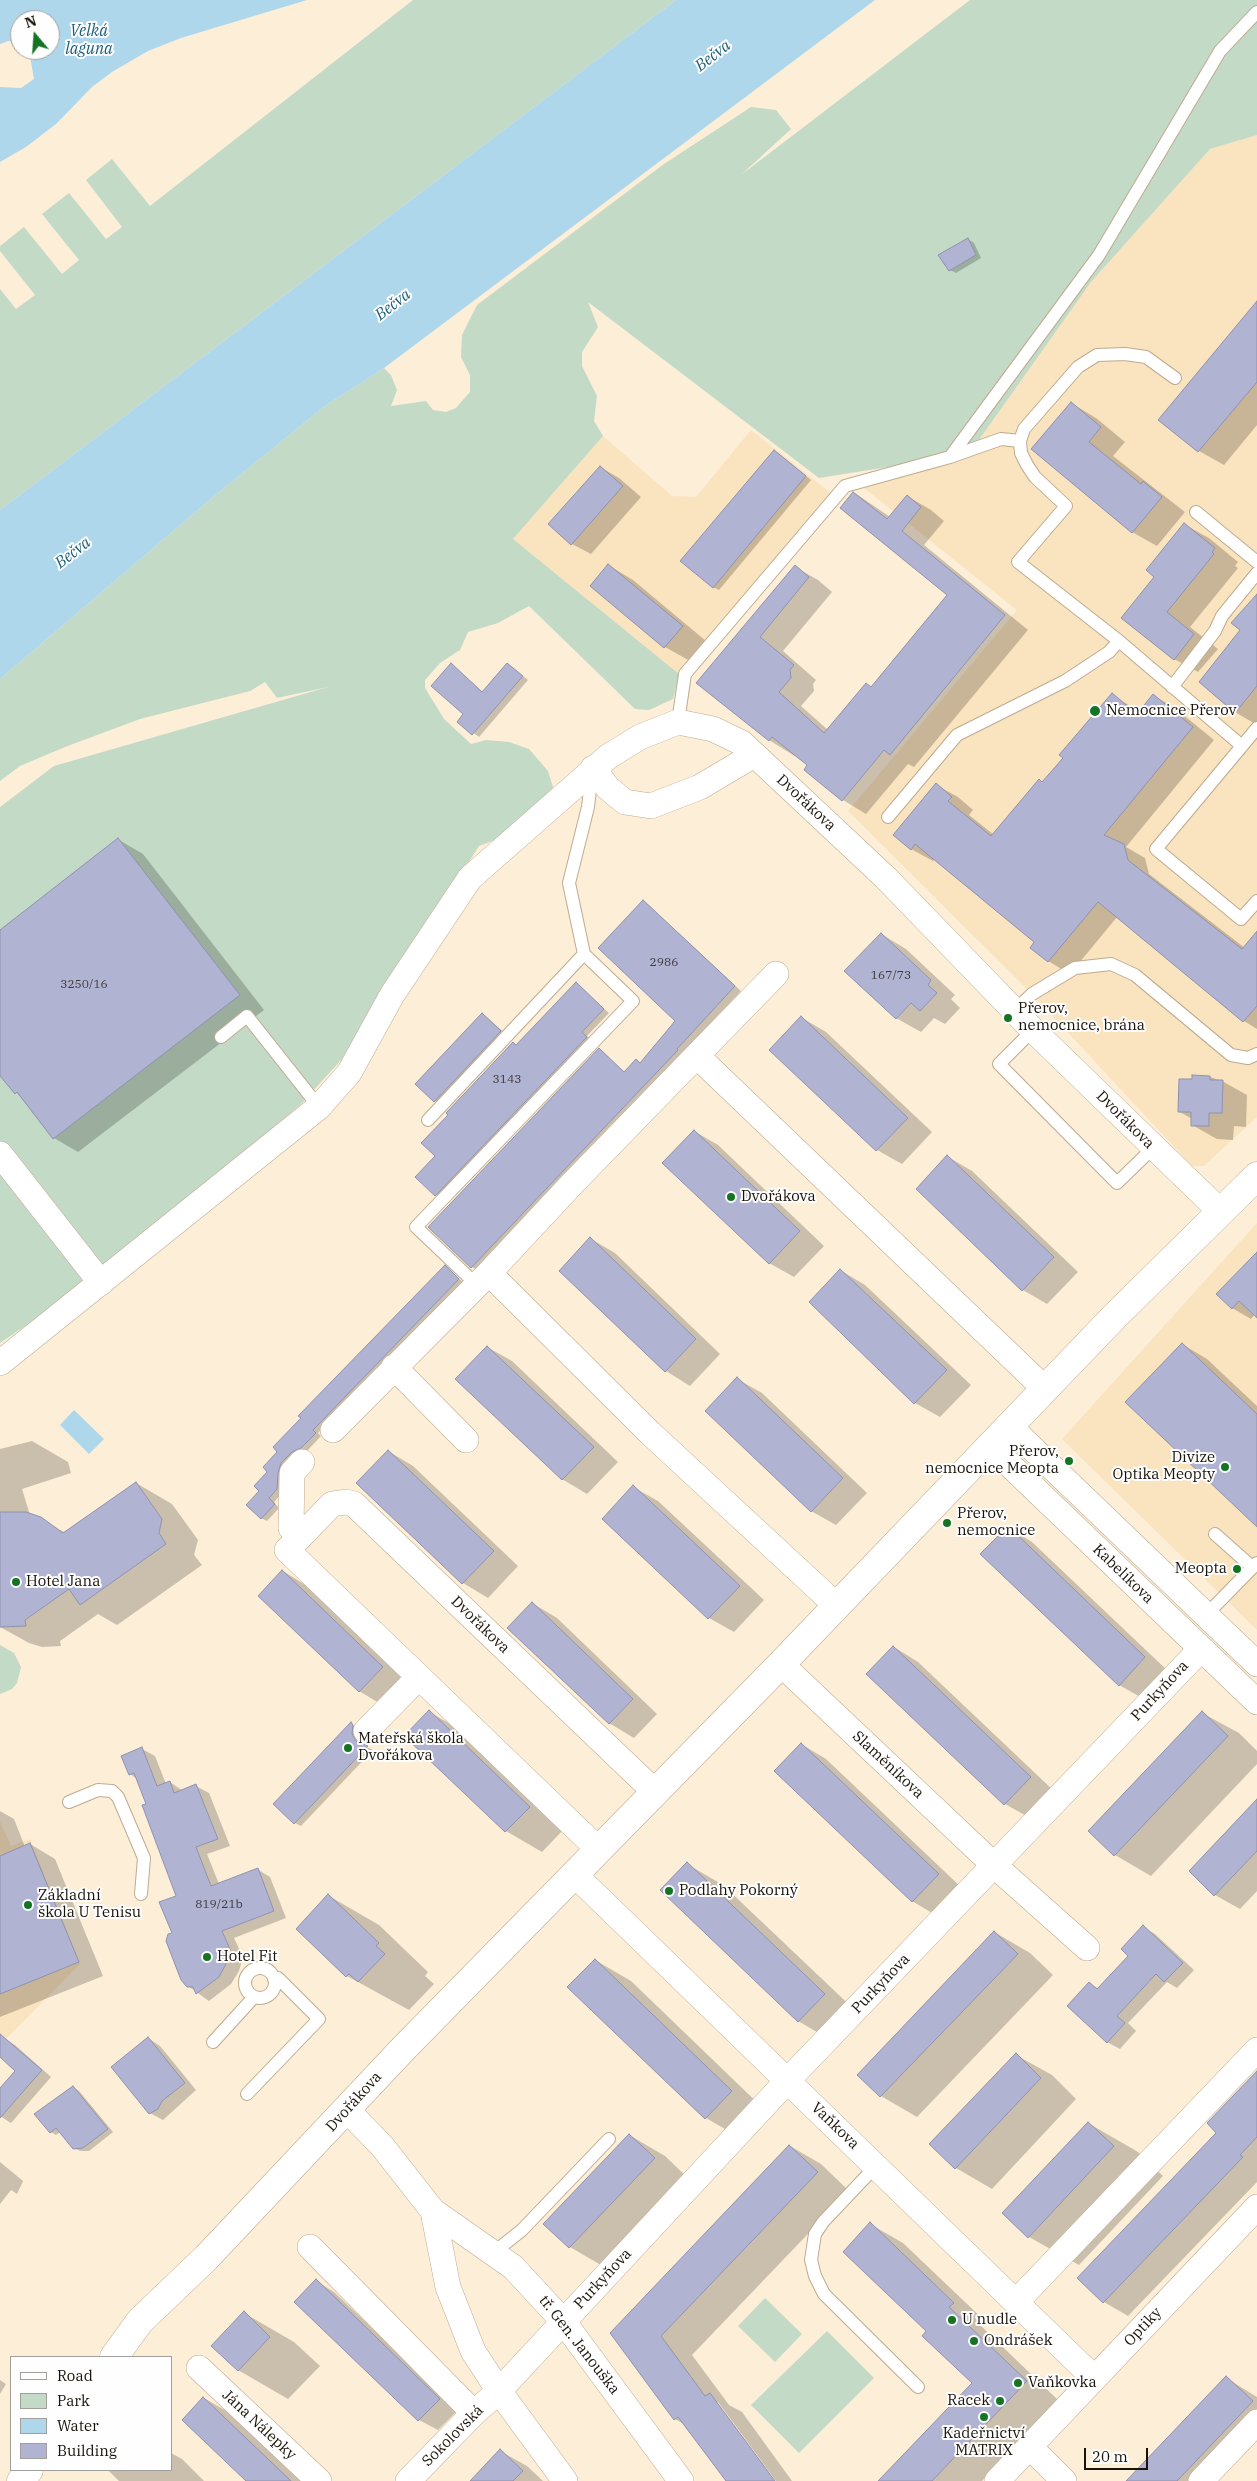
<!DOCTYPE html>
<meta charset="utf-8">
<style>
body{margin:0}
#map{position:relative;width:1257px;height:2481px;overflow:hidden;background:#fdeed7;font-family:"IBM Plex Serif",serif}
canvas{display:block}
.legend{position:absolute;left:10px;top:2356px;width:162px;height:115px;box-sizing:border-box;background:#fefefe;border:1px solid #a2a09c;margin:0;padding:6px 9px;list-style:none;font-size:15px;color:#181208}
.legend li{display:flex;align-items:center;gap:10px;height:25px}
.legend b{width:25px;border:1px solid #a2a09c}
.north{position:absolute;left:10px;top:10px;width:50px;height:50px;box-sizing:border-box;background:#fefefe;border:1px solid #a2a09c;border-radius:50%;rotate:342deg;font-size:14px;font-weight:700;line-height:20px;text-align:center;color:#181208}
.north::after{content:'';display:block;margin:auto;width:18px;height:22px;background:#147423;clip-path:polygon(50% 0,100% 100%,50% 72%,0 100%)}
.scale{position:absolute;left:1084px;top:2448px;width:64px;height:22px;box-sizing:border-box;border:2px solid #181208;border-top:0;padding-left:6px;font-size:15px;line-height:18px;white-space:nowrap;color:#181208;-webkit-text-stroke:4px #fefefe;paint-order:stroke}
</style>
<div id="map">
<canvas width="1257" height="2481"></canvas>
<ul class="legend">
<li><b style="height:6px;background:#fff"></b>Road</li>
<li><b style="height:14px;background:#c2dac6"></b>Park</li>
<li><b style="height:14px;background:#afd7ec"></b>Water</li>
<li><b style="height:14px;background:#b0b3d2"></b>Building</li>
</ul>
<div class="north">N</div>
<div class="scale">20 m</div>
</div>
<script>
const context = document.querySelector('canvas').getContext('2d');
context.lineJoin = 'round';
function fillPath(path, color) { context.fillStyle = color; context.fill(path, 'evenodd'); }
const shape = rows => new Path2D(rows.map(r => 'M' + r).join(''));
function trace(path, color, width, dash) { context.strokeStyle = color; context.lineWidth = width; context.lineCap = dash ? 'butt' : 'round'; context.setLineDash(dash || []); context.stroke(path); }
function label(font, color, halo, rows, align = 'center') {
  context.font = font + ' "IBM Plex Serif",serif'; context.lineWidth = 4; context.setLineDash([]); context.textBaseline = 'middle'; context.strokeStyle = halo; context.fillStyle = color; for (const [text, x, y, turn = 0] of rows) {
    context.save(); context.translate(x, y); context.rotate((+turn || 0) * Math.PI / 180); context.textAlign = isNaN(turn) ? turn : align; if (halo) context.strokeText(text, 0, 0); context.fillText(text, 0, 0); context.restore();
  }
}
fillPath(shape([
 [1257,135,1257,1117,1204,1166,1192,1166,1032,994,848,811,1017,610,864,488,969,454,1091,282,1210,149],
 [751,430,832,494,679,674,513,539,603,436,672,496,696,497],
 [1257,1223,1257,1630,1062,1439],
 [0,1821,11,1846,30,1839,80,1964,0,2045]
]), '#fae3bf');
fillPath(shape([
 [413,0,676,0,0,510,0,289,16,309,35,295,0,251,0,246,24,227,62,274,79,260,42,214,69,193,106,239,122,227,86,180,112,159,150,206],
 [970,0,1257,0,1257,135,1210,149,1091,282,969,454,819,478,588,302,598,327,582,352,582,366,597,396,594,421,603,436,513,539,679,674,673,699,649,710,635,709,529,606,498,623,468,632,460,650,440,663,425,680,425,688,444,719,471,744,486,740,509,742,529,749,548,771,553,787,541,806,500,838,479,846,342,1059,300,1105,75,1292,0,1343,0,807,54,766,328,687,277,698,265,682,250,691,140,719,65,747,20,766,0,781,0,679,213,497,325,406,384,368,391,375,397,390,391,406,426,401,433,410,446,412,456,408,470,392,470,375,461,357,462,335,477,305,664,164,751,107,776,110,791,129,741,175],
 [0,1645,14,1653,21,1667,17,1683,12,1689,0,1694],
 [765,2298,802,2334,775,2362,738,2326],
 [827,2331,874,2378,799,2453,751,2405]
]), '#c2dac6');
fillPath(shape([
 [0,0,307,0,181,38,148,51,112,72,92,87,56,124,26,147,0,162,0,87,21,88,34,79,29,50,50,50,50,20,20,20,20,43,8,41,0,44],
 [676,0,875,0,384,368,325,406,213,497,0,679,0,510],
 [74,1410,104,1439,89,1454,60,1425]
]), '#afd7ec');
fillPath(shape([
 [968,239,974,243,981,258,956,273,950,270],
 [1257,303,1257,425,1224,465,1199,451,1160,420],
 [1071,403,1096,418,1125,442,1113,456,1185,512,1157,546,1132,532,1033,449],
 [774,451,811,480,719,590,713,587],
 [600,467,619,478,641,497,591,554,572,544,550,524],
 [855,493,890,517,907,496,931,510,944,521,924,545,1028,630,914,767,908,764,866,814,843,800,809,765,769,740,698,683,795,567,818,580,832,592,783,651,816,680,813,684,814,691,801,706,828,730,872,688,949,595,842,508],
 [1185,525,1209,538,1238,562,1235,566,1238,568,1190,627,1218,649,1198,672,1174,659,1156,577],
 [608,565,633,580,706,641,690,661,665,647,591,585],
 [1257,596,1257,725,1235,712,1241,629],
 [508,664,528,680,479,737,459,722,465,714,452,665,483,692],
 [1112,695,1140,712,1154,696,1175,708,1214,740,1126,847,1145,858,1149,874,1245,948,1257,933,1257,1029,1244,1021,1117,917,1070,974,1048,961,1035,942,935,859,933,861,911,849,936,785,958,797,973,810,969,815,994,835,1043,783],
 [119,840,143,854,264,1010,78,1152,54,1138,0,1072,0,932],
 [644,901,741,991,478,1271,472,1267,599,1050,626,1073,636,1061,641,1063,677,1020],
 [881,934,906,949,955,995,951,999,960,1008,945,1024,934,1018,921,1032,896,1018],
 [576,984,609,1013,587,1036,592,1041,441,1198,436,1195,517,1045],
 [483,1014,506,1034,440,1104,435,1101],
 [802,1018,826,1032,932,1132,902,1164,877,1150],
 [1193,1077,1210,1077,1222,1081,1247,1095,1246,1127,1234,1126,1233,1140,1217,1139,1192,1125,1192,1119,1180,1112],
 [694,1131,718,1145,824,1246,794,1277,769,1263],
 [948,1157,972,1171,1078,1272,1047,1304,1023,1290],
 [591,1239,615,1253,720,1354,690,1386,666,1371,560,1271],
 [1257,1252,1257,1316,1255,1314,1251,1319,1232,1308],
 [445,1267,464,1283,318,1433,321,1436,308,1450,298,1455,283,1492,274,1502,279,1508,267,1521,261,1518,261,1491,255,1486],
 [840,1270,865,1285,971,1385,940,1417,915,1403],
 [1182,1344,1207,1359,1257,1406,1257,1525],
 [487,1347,512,1361,618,1462,587,1494,562,1479],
 [737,1379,762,1393,867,1493,836,1525,811,1511],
 [32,1441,68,1462,71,1473,22,1489,30,1515,66,1533,136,1483,172,1504,198,1540,194,1555,202,1565,117,1625,98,1614,60,1641,61,1646,42,1647,29,1643,0,1627,0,1449],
 [388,1451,413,1466,518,1566,488,1598,463,1583,358,1483],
 [633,1487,658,1501,764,1600,734,1632,709,1618],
 [1008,1527,1032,1542,1169,1672,1144,1699,1119,1685],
 [283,1571,307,1586,407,1681,384,1706,359,1691],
 [532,1603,557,1618,657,1714,634,1738,609,1723],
 [894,1647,918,1662,1055,1792,1030,1818,1005,1804,868,1674],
 [429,1712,465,1732,565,1828,542,1852,506,1831,406,1736],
 [1202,1713,1239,1733,1257,1751,1257,1764,1151,1876,1115,1855],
 [351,1724,357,1727,360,1744,373,1750,301,1826,295,1823],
 [801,1744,826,1759,963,1889,937,1916,912,1901],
 [142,1749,155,1756,166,1784,170,1782,183,1791,196,1786,209,1793,230,1846,207,1854,219,1884,257,1869,270,1877,286,1918,234,1938,243,1957,239,1971,231,1984,209,2001,188,1986,173,1934,178,1896,148,1805,137,1779,130,1774],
 [1257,1801,1257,1891,1240,1909,1215,1895],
 [0,1811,14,1819,25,1847,30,1844,55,1859,103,1976,0,2017],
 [687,1864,723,1885,860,2015,834,2042,798,2021],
 [329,1896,379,1925,428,1972,425,1976,434,1984,409,2010,347,1976],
 [1143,1927,1155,1934,1194,1970,1177,1988,1167,1982,1128,2023,1136,2031,1120,2049,1107,2042,1089,1984,1099,1989,1130,1956],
 [994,1932,1030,1953,1053,1975,917,2117,881,2096,858,2075],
 [595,1960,631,1981,767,2112,742,2139,706,2118],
 [148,2038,160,2046,196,2090,163,2120,150,2113],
 [5,2039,15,2045,51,2077,11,2123,0,2116,0,2090,17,2071,0,2055,0,2044],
 [1016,2055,1052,2075,1076,2099,992,2189,956,2168],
 [1257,2071,1257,2182,1128,2316,1104,2302,1218,2132,1208,2123],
 [73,2087,79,2091,113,2132,89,2151,80,2151,74,2148,60,2132,56,2135,51,2132],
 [1088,2123,1138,2152,1163,2176,1079,2265,1029,2237],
 [629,2135,665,2156,690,2180,606,2268,570,2247,545,2224],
 [790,2146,821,2164,849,2191,692,2355,729,2405,742,2412,792,2481,776,2481,718,2402,715,2402,773,2481,727,2481,687,2426,675,2419,612,2333],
 [0,2162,23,2181,17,2194,11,2190,0,2204],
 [870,2224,903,2243,986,2322,981,2326,1059,2401,982,2481,881,2481,973,2382,928,2331],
 [316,2281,334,2292,458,2410,438,2430,419,2420],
 [244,2313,294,2342,320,2366,288,2399,238,2370],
 [1226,2378,1257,2397,1257,2438,1216,2481,1128,2481],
 [0,2380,6,2384,0,2394],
 [204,2398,240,2419,304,2481,248,2481],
 [500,2451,527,2466,543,2481,471,2481],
 [171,2453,182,2459,204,2481,119,2481,108,2470,171,2470]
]), '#0003');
const building = shape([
 [968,238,976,255,949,271,938,255,968,238],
 [1257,301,1257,382,1198,452,1158,420,1257,301],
 [1071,402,1101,427,1089,442,1141,484,1143,481,1162,497,1132,533,1031,449,1071,402],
 [774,450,806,476,713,588,680,561,774,450],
 [600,466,623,486,571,545,548,524,600,466],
 [853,492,887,519,907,495,921,507,902,531,1005,615,890,755,884,750,842,801,804,770,807,765,772,737,769,741,696,683,795,565,809,577,760,637,794,665,790,670,791,678,779,692,824,733,866,683,871,687,947,595,840,508,853,492],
 [1184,523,1215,548,1212,552,1214,554,1167,612,1194,634,1174,660,1121,618,1154,577,1146,570,1184,523],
 [608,564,683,626,664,648,590,586,608,564],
 [1257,594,1257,686,1235,713,1199,682,1240,630,1231,623,1257,594],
 [451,663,482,692,507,663,523,676,472,735,457,722,463,714,431,686,451,663],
 [1112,693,1137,714,1153,694,1193,727,1104,835,1124,844,1128,860,1242,949,1257,931,1257,1006,1243,1022,1098,902,1048,962,1030,948,1034,942,915,844,911,850,893,835,936,783,952,797,948,801,991,836,1039,779,1042,782,1063,758,1059,755,1112,693],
 [118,838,240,995,53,1139,17,1092,15,1094,0,1076,0,930,118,838],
 [643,900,735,986,677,1049,678,1050,471,1268,428,1227,599,1048,624,1072,636,1059,640,1063,675,1021,598,948,643,900],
 [881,933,931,980,928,985,937,993,920,1011,911,1003,896,1019,844,971,881,933],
 [576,982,604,1009,582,1032,587,1037,435,1196,415,1177,435,1156,421,1143,448,1115,446,1113,513,1042,516,1045,576,982],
 [482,1013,501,1031,434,1102,415,1084,482,1013],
 [801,1016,908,1118,876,1151,769,1050,801,1016],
 [1192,1075,1210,1076,1210,1080,1223,1080,1222,1113,1209,1113,1209,1126,1191,1126,1191,1112,1178,1112,1179,1079,1192,1079,1192,1075],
 [694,1130,800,1231,769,1264,662,1163,694,1130],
 [947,1155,1054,1257,1022,1291,916,1189,947,1155],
 [590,1237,696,1339,665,1372,559,1271,590,1237],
 [1257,1252,1257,1318,1239,1301,1232,1309,1216,1294,1257,1252],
 [445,1265,459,1279,313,1430,316,1433,301,1448,292,1452,281,1463,278,1473,277,1489,269,1498,275,1504,261,1519,246,1505,259,1491,254,1486,267,1472,263,1467,277,1452,273,1447,301,1418,298,1416,445,1265],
 [840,1269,947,1370,914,1404,809,1302,840,1269],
 [1182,1343,1257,1414,1257,1527,1125,1402,1182,1343],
 [487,1346,594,1447,562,1480,455,1379,487,1346],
 [737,1377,843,1478,811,1512,705,1411,737,1377],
 [388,1450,494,1551,462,1584,356,1483,388,1450],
 [136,1482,162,1519,159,1533,166,1544,80,1605,69,1589,25,1620,26,1626,0,1627,0,1512,26,1512,41,1517,63,1533,136,1482],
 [633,1485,740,1586,708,1619,602,1519,633,1485],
 [1008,1526,1145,1657,1119,1686,980,1554,1008,1526],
 [282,1570,383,1667,359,1692,258,1596,282,1570],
 [532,1602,633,1699,609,1724,507,1628,532,1602],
 [893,1646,1031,1777,1004,1805,866,1674,893,1646],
 [429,1710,530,1807,505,1832,404,1736,429,1710],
 [1202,1711,1228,1736,1114,1856,1088,1831,1202,1711],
 [351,1722,353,1725,352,1734,356,1741,368,1746,294,1824,273,1804,351,1722],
 [801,1743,939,1874,912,1902,774,1771,801,1743],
 [142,1747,157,1786,170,1781,174,1793,196,1784,218,1839,196,1847,211,1886,258,1868,274,1911,222,1931,230,1949,226,1964,219,1977,196,1994,193,1987,187,1987,181,1980,166,1941,168,1934,172,1933,159,1902,176,1896,142,1805,146,1804,134,1773,129,1775,121,1756,142,1747],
 [1257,1799,1257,1851,1214,1896,1189,1871,1257,1799],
 [30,1843,79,1962,0,1994,0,1856,30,1843],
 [687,1862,825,1994,798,2022,660,1890,687,1862],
 [328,1894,379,1943,376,1946,385,1954,358,1982,349,1974,346,1977,296,1929,328,1894],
 [1143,1925,1183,1963,1164,1982,1156,1974,1117,2016,1125,2023,1107,2043,1067,2006,1089,1982,1097,1989,1128,1956,1121,1949,1143,1925],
 [994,1931,1018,1954,880,2097,857,2075,994,1931],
 [595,1959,732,2091,705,2119,567,1987,595,1959],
 [0,2034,42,2070,0,2118,0,2088,15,2071,0,2057,0,2034],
 [148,2037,185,2083,162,2101,158,2109,149,2114,111,2067,148,2037],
 [1016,2053,1041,2078,955,2169,929,2144,1016,2053],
 [1257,2071,1257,2137,1240,2155,1243,2157,1103,2303,1077,2278,1216,2133,1207,2123,1257,2071],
 [73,2086,108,2129,83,2148,73,2149,56,2128,50,2133,34,2114,73,2086],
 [1088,2122,1114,2146,1028,2238,1002,2213,1088,2122],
 [629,2134,655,2158,569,2248,543,2224,629,2134],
 [789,2145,818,2172,661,2336,705,2396,710,2393,775,2481,726,2481,678,2417,674,2420,610,2333,789,2145],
 [870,2222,954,2303,949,2307,1027,2381,932,2481,878,2481,972,2383,922,2336,926,2331,843,2252,870,2222],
 [316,2279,440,2399,418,2421,294,2302,316,2279],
 [244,2311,270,2337,238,2371,211,2346,244,2311],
 [1226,2376,1253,2401,1177,2481,1126,2481,1226,2376],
 [203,2397,291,2481,246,2481,182,2420,203,2397],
 [500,2449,523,2471,513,2481,470,2481,500,2449]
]);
fillPath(building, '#b0b3d2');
trace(building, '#8f92af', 1);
const lane = shape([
 [1175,378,1146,357,1125,354,1097,355,1078,367,1024,429,1020,441,1021,453,1027,465,1035,477,1066,506,1018,562,1119,641,1242,746],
 [950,457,1099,255,1220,51,1257,12],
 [1196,512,1257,562],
 [1172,687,1215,631,1222,616,1257,573],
 [678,722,685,674,845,486,950,457,1001,439,1020,441],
 [1257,728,1156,849,1241,919,1257,901],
 [888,817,957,735,1065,681,1109,652,1119,641],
 [1015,1010,1032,994,1075,968,1111,964,1135,975,1231,1055,1248,1058,1257,1054],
 [1033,1030,999,1064,1117,1183,1153,1148],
 [221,1037,247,1016,319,1107],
 [428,1120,584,954,569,883,588,807,592,773],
 [477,1285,416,1227,633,1001,584,954],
 [1215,1534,1252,1567],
 [1206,1615,1257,1563],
 [69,1802,98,1790,112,1791,118,1797,144,1858,141,1894],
 '245 1983a15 15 0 1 1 30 0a15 15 0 1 1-30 0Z',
 [213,2042,254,1997],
 [247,2094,319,2019,278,1978,274,1979],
 [876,2166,823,2222,815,2234,811,2260,815,2276,824,2294,918,2387],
 [493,2253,522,2230,609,2139]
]);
const street = shape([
 [593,768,608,788,625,802,651,806,700,787,754,755],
 [697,1056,1045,1389],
 [0,1154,101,1283],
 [489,1273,650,1433,837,1606],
 [0,1363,319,1107,349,1073,392,995,470,878,609,756,640,737,678,722,713,729,742,743,886,878,1033,1030,1221,1212],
 [394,1367,466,1440],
 [1009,1426,1257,1664],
 [333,1430,489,1273,571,1185,776,974],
 [990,1446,1257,1702],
 [300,1537,291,1528,292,1473,302,1462],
 [781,1664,995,1866,1087,1948],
 [366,1731,418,1678],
 [599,1850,287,1550,300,1537,332,1504,346,1502,354,1504,656,1793],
 [575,1875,1094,2378],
 [347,2110,382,2146,433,2211,513,2267,563,2321,681,2481],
 [433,2211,448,2287,473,2351,499,2391,565,2481],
 [310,2247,474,2413],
 [1016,2302,1257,2050],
 [199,2368,319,2481],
 [1030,2447,1064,2481],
 [408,2481,474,2413,499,2391,788,2080,1201,1649],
 [997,2481,1257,2207],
 [1201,2481,1257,2422]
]);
const secondary = shape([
 [114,2357,140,2321,206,2258,404,2048,781,1664,1115,1316,1257,1176],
 [21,2481,29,2470]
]);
trace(lane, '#bdab8f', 14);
trace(street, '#bdab8f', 26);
trace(secondary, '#bdab8f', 29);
trace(lane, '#fff', 12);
trace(street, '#fff', 25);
trace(secondary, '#fff', 28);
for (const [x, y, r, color] of [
 [1095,711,6,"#147423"],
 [1008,1018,5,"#147423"],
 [731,1197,5,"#147423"],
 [1069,1461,5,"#147423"],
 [1225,1467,5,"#147423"],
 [947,1523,5,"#147423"],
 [1237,1569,5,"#147423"],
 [16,1582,5,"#147423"],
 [348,1748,5,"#147423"],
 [669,1891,5,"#147423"],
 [28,1905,5,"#147423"],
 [207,1957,5,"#147423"],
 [952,2320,5,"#147423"],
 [974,2341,5,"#147423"],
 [1018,2383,5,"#147423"],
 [1000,2401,5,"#147423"],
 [984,2417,5,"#147423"]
]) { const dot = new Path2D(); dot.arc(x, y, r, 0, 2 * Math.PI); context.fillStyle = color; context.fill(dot); trace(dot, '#fefefe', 2); }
label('12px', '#3e3a3a', null, [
 ["2986",664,963],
 ["167/73",891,976],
 ["3250/16",84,985],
 ["3143",507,1080],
 ["819/21b",219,1905]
]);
label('15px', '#181208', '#fefefe', [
 ["Nemocnice Přerov",1106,711],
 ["Přerov,",1018,1009],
 ["nemocnice, brána",1018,1026],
 ["Dvořákova",741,1197],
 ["Přerov,",1059,1452,"right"],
 ["nemocnice Meopta",1059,1469,"right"],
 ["Divize",1215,1458,"right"],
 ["Optika Meopty",1215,1475,"right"],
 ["Přerov,",957,1514],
 ["nemocnice",957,1531],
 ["Meopta",1227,1569,"right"],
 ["Hotel Jana",26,1582],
 ["Mateřská škola",358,1739],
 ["Dvořákova",358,1756],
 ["Podlahy Pokorný",679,1891],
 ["Základní",38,1896],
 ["škola U Tenisu",38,1913],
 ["Hotel Fit",217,1957],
 ["U nudle",962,2320],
 ["Ondrášek",984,2341],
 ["Vaňkovka",1028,2383],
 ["Racek",990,2401,"right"],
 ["Kadeřnictví",984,2434,"center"],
 ["MATRIX",984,2451,"center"]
], 'left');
label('15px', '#181208', '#fefefe', [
 ["Dvořákova",806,803,43],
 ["Dvořákova",1125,1120,45],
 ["Kabelíkova",1123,1574,44],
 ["Dvořákova",480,1625,44],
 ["Purkyňova",1160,1691,-47],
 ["Slaměníkova",888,1765,43],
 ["Purkyňova",881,1984,-46],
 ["Dvořákova",354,2102,-48],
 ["Vaňkova",835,2126,44],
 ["Purkyňova",603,2279,-47],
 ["Optiky",1143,2327,-47],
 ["tř. Gen. Janouška",579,2345,52],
 ["Jána Nálepky",259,2425,43],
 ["Sokolovská",453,2436,-45]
]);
label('italic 16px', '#1a5e7c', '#fefefe', [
 ["Velká",89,31],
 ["laguna",89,49],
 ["Bečva",713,56,-38],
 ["Bečva",393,305,-38],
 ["Bečva",73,553,-38]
]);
</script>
